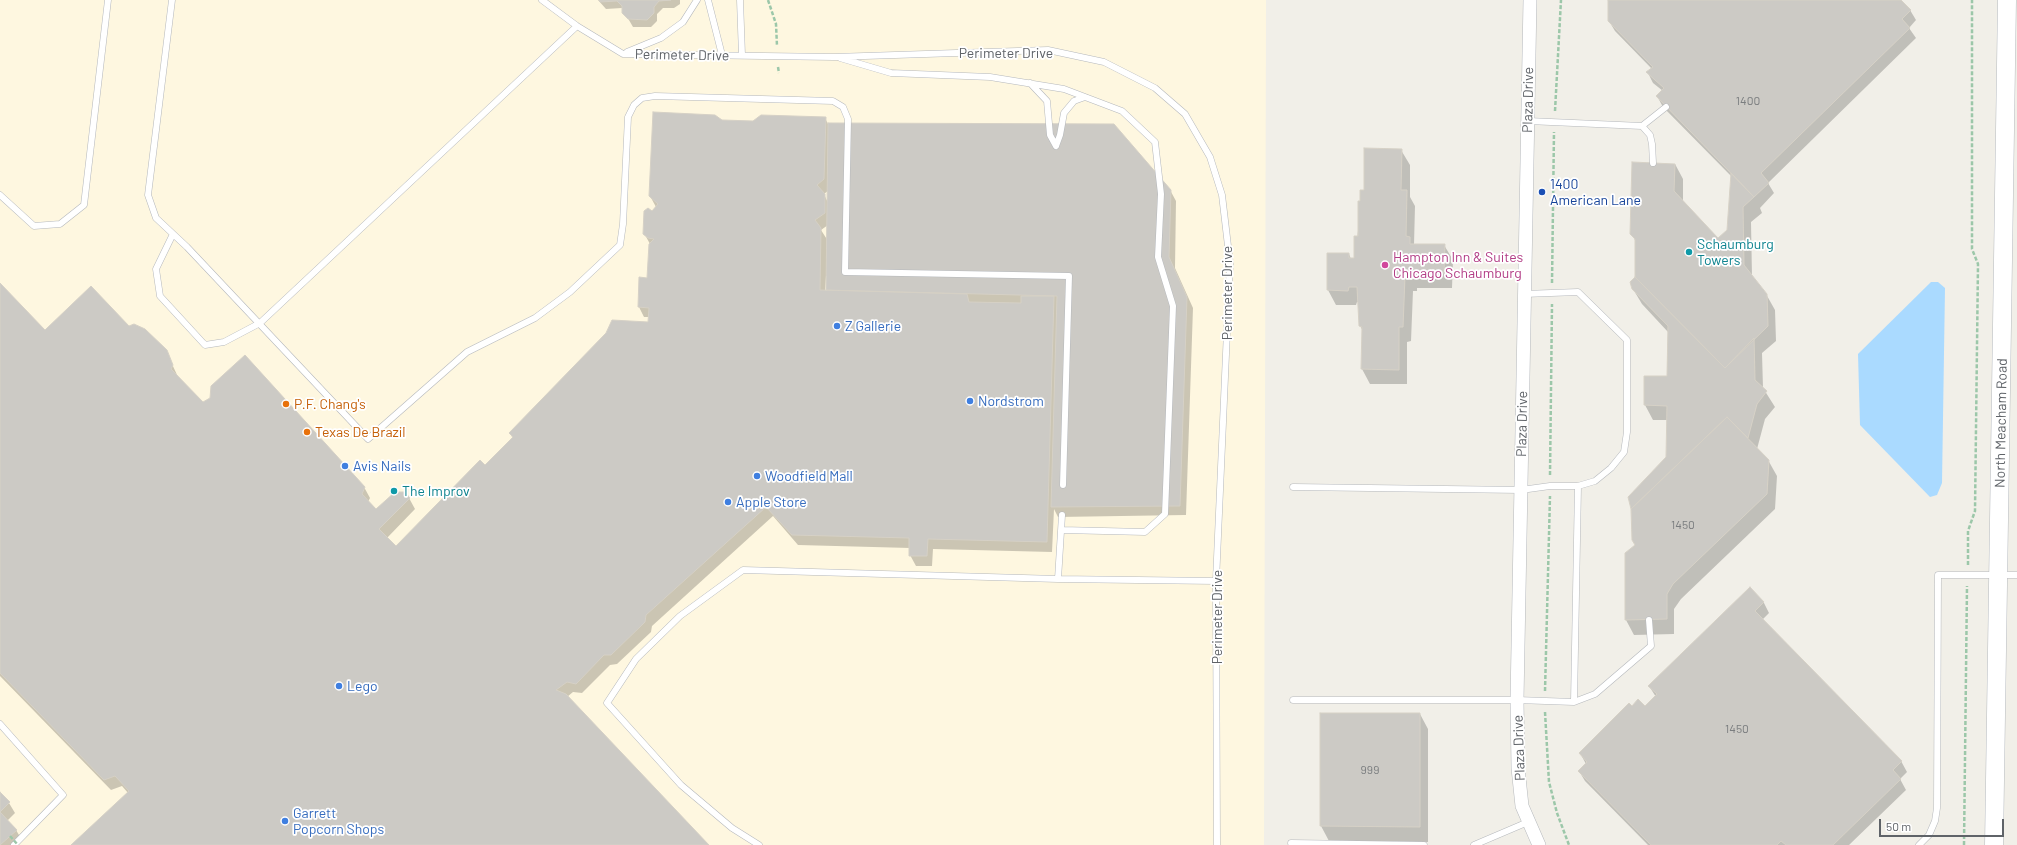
<!DOCTYPE html>
<style>
body{margin:0}
#map{position:relative;width:2017px;height:845px;overflow:hidden;background:#f1efe8;font-family:Barlow,sans-serif}
canvas{display:block}
.scale{position:absolute;left:1879px;top:819px;width:125px;height:18px;box-sizing:border-box;border:2px solid #5f6368;border-top:0;padding-left:5px;font-size:12px;line-height:14px;white-space:nowrap;color:#5f6368;-webkit-text-stroke:3px #fff;paint-order:stroke}
</style>
<div id="map">
<canvas width="2017" height="845"></canvas>
<div class="scale">50 m</div>
</div>
<script>
const context = document.querySelector('canvas').getContext('2d');
context.lineJoin = 'round';
function fillPath(path, color) { context.fillStyle = color; context.fill(path, 'evenodd'); }
const shape = rows => new Path2D(rows.map(r => 'M' + r).join(''));
function trace(path, color, width, dash) { context.strokeStyle = color; context.lineWidth = width; context.lineCap = dash ? 'butt' : 'round'; context.setLineDash(dash || []); context.stroke(path); }
function label(font, color, halo, rows, align = 'center') {
  context.font = font + ' Barlow,sans-serif'; context.lineWidth = 3.5; context.setLineDash([]); context.textBaseline = 'middle'; context.strokeStyle = halo; context.fillStyle = color; for (const [text, x, y, turn = 0] of rows) {
    context.save(); context.translate(x, y); context.rotate((+turn || 0) * Math.PI / 180); context.textAlign = isNaN(turn) ? turn : align; if (halo) context.strokeText(text, 0, 0); context.fillText(text, 0, 0); context.restore();
  }
}
fillPath(shape([
 [0,0,1266,0,1264,845,0,845]
]), '#fef7e0');
fillPath(shape([
 [1931,282,1938,282,1945,288,1942,483,1937,495,1930,497,1860,425,1858,354]
]), '#aadaff');
fillPath(shape([
 [598,0,680,0,680,4,674,8,663,8,657,14,657,21,651,27,633,27,622,8,606,9],
 [1609,0,1900,0,1910,10,1916,20,1909,28,1916,38,1768,183,1774,193,1760,208,1762,213,1751,222,1752,277,1766,294,1775,310,1776,341,1762,353,1763,388,1775,407,1765,419,1757,449,1768,460,1777,476,1775,509,1681,599,1674,609,1674,634,1634,635,1626,620,1626,554,1636,546,1667,458,1668,420,1653,420,1645,405,1667,377,1668,332,1642,304,1633,289,1636,277,1636,242,1631,233,1675,164,1683,179,1683,201,1718,239,1728,230,1732,177,1663,107,1657,96,1663,91,1653,83,1648,73,1652,69,1615,31,1609,21],
 [825,118,828,124,1170,190,1176,201,1175,268,1193,308,1186,515,1058,517,1054,509,1052,552,933,549,932,566,916,566,910,555,910,548,798,545,773,516,652,626,651,632,617,664,610,665,582,693,573,692,567,697,708,845,73,845,128,793,122,786,111,790,0,676,0,284,45,331,129,327,166,351,178,377,203,403,364,487,370,498,368,502,376,511,409,498,415,509,387,538,396,547,485,467,513,439,510,433,649,323,650,317,644,317,639,307,648,279,650,244,644,233,652,212,656,207,650,196,721,121,754,122],
 [829,190,828,203,824,194],
 [828,225,828,241,821,230],
 [826,276,828,276,827,291,825,291],
 [1401,150,1410,165,1410,197,1415,206,1414,245,1444,245,1453,260,1452,288,1417,288,1417,291,1413,291,1411,341,1407,342,1407,384,1370,384,1362,369,1363,331,1360,326,1359,302,1357,302,1356,305,1336,305,1328,290,1328,254,1349,254,1351,259,1355,259,1361,202,1365,191],
 [1750,588,1764,603,1769,613,1762,620,1901,761,1907,772,1900,779,1906,790,1849,845,1648,845,1585,781,1579,771,1586,764,1580,753,1632,707,1645,707,1656,697,1649,686],
 [1321,714,1420,714,1428,729,1428,842,1329,841,1321,826],
 [0,793,9,803,15,813,7,821,16,830,22,840,17,845,0,845]
]), '#0003');
const building = shape([
 [599,0,671,0,659,1,654,7,654,13,647,20,628,19,622,13,622,6,617,1,600,2,599,0],
 [1608,0,1901,0,1911,10,1902,19,1910,28,1761,173,1769,183,1754,197,1656,96,1664,88,1646,72,1653,67,1608,21,1608,0],
 [653,112,715,115,722,120,753,121,761,115,826,117,824,179,817,185,825,194,825,213,815,220,821,228,820,290,967,294,969,302,1021,303,1021,296,1054,296,1047,542,928,539,927,556,909,556,909,538,792,535,766,507,646,615,645,622,611,655,604,655,576,684,567,682,556,690,566,694,709,845,71,845,129,791,115,776,104,780,0,673,0,283,45,330,91,286,129,326,134,324,145,329,167,350,173,365,171,369,203,402,210,398,211,386,245,355,365,487,362,494,376,509,395,492,405,492,410,498,379,529,396,546,480,460,485,465,513,437,509,433,606,333,612,320,648,322,649,308,638,307,639,277,647,278,649,244,654,239,648,238,643,234,644,211,648,208,652,211,658,204,649,196,653,112],
 [828,123,1114,124,1171,190,1169,257,1187,297,1180,506,1051,507,1057,296,826,290,828,123],
 [1364,148,1402,149,1401,190,1407,190,1406,236,1410,237,1410,244,1445,244,1444,273,1409,273,1409,276,1405,276,1403,327,1399,327,1399,370,1361,369,1362,327,1359,326,1357,287,1349,287,1348,291,1327,290,1327,253,1349,253,1349,258,1354,258,1354,236,1358,236,1358,201,1360,201,1360,190,1364,190,1364,148],
 [1632,162,1675,164,1674,191,1718,238,1727,230,1731,173,1754,197,1743,207,1744,265,1767,294,1768,326,1725,368,1635,277,1635,239,1630,234,1632,162],
 [1635,277,1725,368,1754,338,1755,380,1767,391,1757,404,1748,438,1727,417,1631,509,1628,497,1666,457,1667,406,1644,405,1644,376,1667,376,1668,326,1632,289,1630,282,1635,277],
 [1727,417,1769,460,1767,494,1673,584,1667,594,1667,619,1625,620,1625,553,1635,545,1632,540,1631,509,1727,417],
 [1750,587,1764,602,1755,611,1902,761,1893,770,1901,779,1833,845,1786,845,1781,841,1777,845,1651,845,1578,771,1587,762,1579,753,1629,703,1632,706,1638,699,1645,706,1657,694,1648,686,1750,587],
 [1320,713,1420,713,1420,827,1320,826,1320,713],
 [0,792,10,802,0,812,0,792],
 [0,812,17,830,0,845,0,812]
]);
fillPath(building, '#cccac5');
trace(building, '#d6d1c6', 1);
const lane = shape([
 [172,0,148,195,156,218,187,247,368,439,467,352,535,318,570,292,620,245,623,224,628,117,634,105,642,98,655,96,833,101,843,107,848,119,845,272,1069,276,1063,485],
 [542,0,577,26,623,54,834,57,1048,50,1104,62,1155,88,1185,114,1210,157,1222,195,1230,263,1216,581,1217,845],
 [708,0,722,55],
 [740,0,742,55],
 [627,52,661,38,683,22,697,0],
 [840,58,891,73,990,77,1064,89,1122,111,1155,142,1161,194,1158,257,1173,306,1165,514,1145,532,1062,530],
 [1030,83,1047,101,1050,135,1056,146],
 [1528,121,1642,126,1650,135,1652,144,1653,163],
 [1642,126,1666,107],
 [1056,146,1060,135,1064,113,1074,101,1085,97],
 [0,195,34,226,60,224,84,205,108,0],
 [173,234,156,269,160,296,205,345,224,342,260,323,577,26],
 [1293,487,1521,490,1550,486,1578,486,1595,481,1611,468,1624,452,1627,432,1627,340,1578,292,1524,294],
 [1058,579,1062,515],
 [1293,700,1517,700,1574,702,1578,486],
 [1574,702,1595,694,1651,646,1649,620],
 [0,724,63,795,14,845],
 [1291,843,1424,845],
 [759,845,732,828,681,785,607,703,636,659,680,616,743,570,1058,579,1216,581],
 [1474,845,1528,822],
 [1919,845,1929,835,1935,821,1937,808,1938,575,2017,575]
]);
const street = shape([
 [1530,0,1517,700,1518,768,1522,806,1539,845]
]);
const secondary = shape([
 [1994,845,2007,0]
]);
trace(lane, '#b5b8bc', 7);
trace(street, '#b5b8bc', 14);
trace(secondary, '#b6babf', 19);
trace(shape([
 [768,0,776,24,777,46],
 [778,67,779,73],
 [1555,111,1561,0],
 [1552,283,1554,132],
 [1550,475,1552,304],
 [1968,565,1968,531,1975,511,1978,264,1972,249,1972,0],
 [1545,691,1550,496],
 [1545,712,1549,782,1557,813,1569,845],
 [1964,845,1967,586]
]), '#9cc7a9', 2.5, [4, 2]);
trace(lane, '#fff', 6);
trace(street, '#fff', 13);
trace(secondary, '#fff', 18);
trace(shape([
 [10,836,18,845]
]), '#9cc7a9', 2.5, [4, 2]);
for (const [x, y, r, color] of [
 [1542,192,4,"#1a4fb4"],
 [1689,252,4,"#0f9aa8"],
 [1385,265,4,"#d1479c"],
 [837,326,4,"#3f7fe0"],
 [970,401,4,"#3f7fe0"],
 [286,404,4,"#e8710a"],
 [307,432,4,"#e8710a"],
 [345,466,4,"#3f7fe0"],
 [757,476,4,"#3f7fe0"],
 [394,491,4,"#0f9aa8"],
 [728,502,4,"#3f7fe0"],
 [339,686,4,"#3f7fe0"],
 [285,821,4,"#3f7fe0"]
]) { const dot = new Path2D(); dot.arc(x, y, r, 0, 2 * Math.PI); context.fillStyle = color; context.fill(dot); trace(dot, '#fff', 1.5); }
label('12px', '#7a7d7f', null, [
 ["1400",1748,101],
 ["1450",1683,525],
 ["1450",1737,729],
 ["999",1370,770]
]);
label('14px', '#5f6368', '#fff', [
 ["Perimeter Drive",1006,53],
 ["Perimeter Drive",682,55,1],
 ["Plaza Drive",1528,100,-89],
 ["Perimeter Drive",1227,293,-90],
 ["North Meacham Road",2001,423,-89],
 ["Plaza Drive",1522,424,-89],
 ["Perimeter Drive",1217,617,-90],
 ["Plaza Drive",1519,748,-92]
]);
label('14px', '#164399', '#fff', [
 ["1400",1550,184],
 ["American Lane",1550,200]
], 'left');
label('14px', '#0d838f', '#fff', [
 ["Schaumburg",1697,244],
 ["Towers",1697,260],
 ["The Improv",402,491]
], 'left');
label('14px', '#b23c85', '#fff', [
 ["Hampton Inn & Suites",1393,257],
 ["Chicago Schaumburg",1393,273]
], 'left');
label('14px', '#366cbe', '#fff', [
 ["Z Gallerie",845,326],
 ["Nordstrom",978,401],
 ["Avis Nails",353,466],
 ["Woodfield Mall",765,476],
 ["Apple Store",736,502],
 ["Lego",347,686],
 ["Garrett",293,813],
 ["Popcorn Shops",293,829]
], 'left');
label('14px', '#c56008', '#fff', [
 ["P.F. Chang's",294,404],
 ["Texas De Brazil",315,432]
], 'left');
</script>
